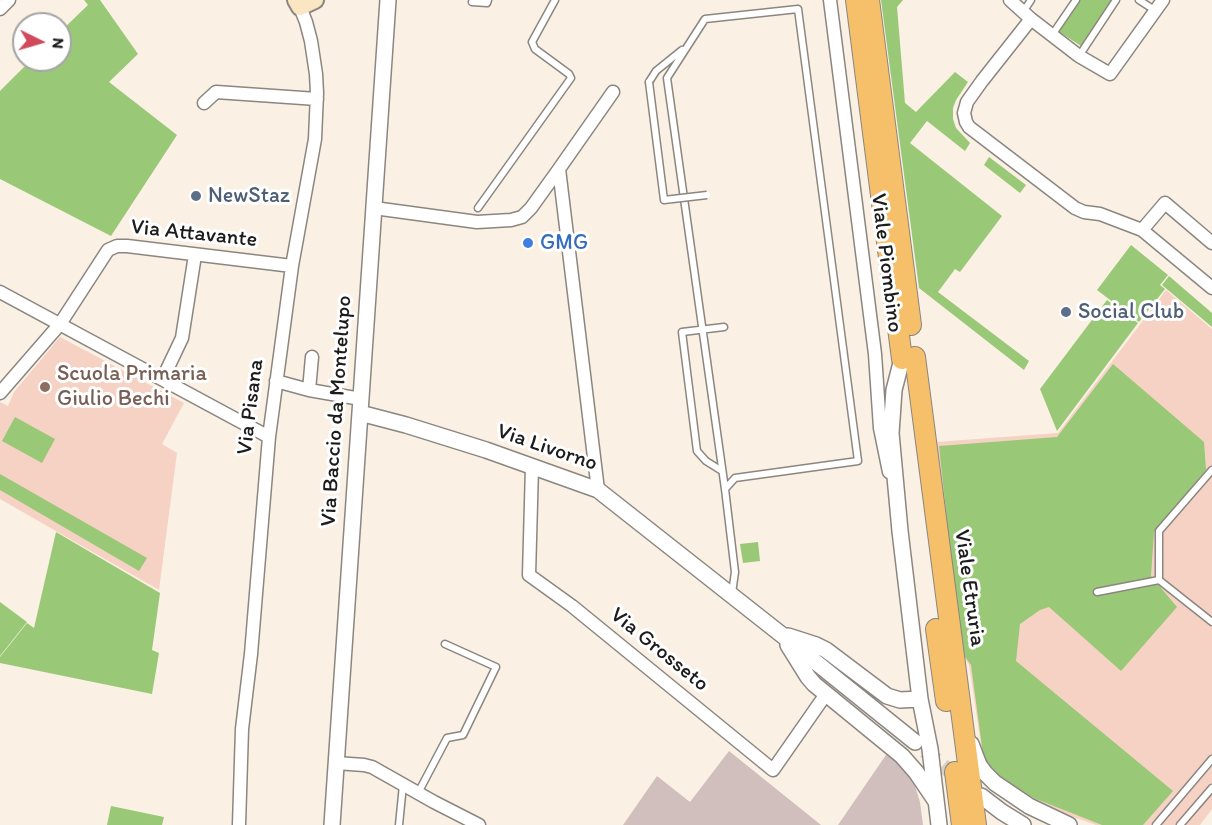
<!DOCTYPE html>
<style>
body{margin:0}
#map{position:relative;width:1212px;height:825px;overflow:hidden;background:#faf0e3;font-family:Itim,sans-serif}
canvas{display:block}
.north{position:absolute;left:12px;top:12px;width:60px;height:60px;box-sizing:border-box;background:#fff;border:2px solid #a4a4a4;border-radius:50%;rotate:95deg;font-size:16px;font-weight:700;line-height:24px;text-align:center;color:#1c1c1c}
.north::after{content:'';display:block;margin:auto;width:21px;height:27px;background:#d1495b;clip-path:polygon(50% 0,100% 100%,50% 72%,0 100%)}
</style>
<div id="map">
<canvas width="1212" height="825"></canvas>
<div class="north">N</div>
</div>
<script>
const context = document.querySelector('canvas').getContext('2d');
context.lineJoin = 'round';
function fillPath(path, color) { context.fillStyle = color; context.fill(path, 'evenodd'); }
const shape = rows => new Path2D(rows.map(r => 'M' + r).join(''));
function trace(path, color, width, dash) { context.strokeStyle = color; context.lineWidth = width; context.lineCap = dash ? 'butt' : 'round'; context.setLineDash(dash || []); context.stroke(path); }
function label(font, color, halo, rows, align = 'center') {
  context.font = font + ' Itim,sans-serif'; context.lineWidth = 6; context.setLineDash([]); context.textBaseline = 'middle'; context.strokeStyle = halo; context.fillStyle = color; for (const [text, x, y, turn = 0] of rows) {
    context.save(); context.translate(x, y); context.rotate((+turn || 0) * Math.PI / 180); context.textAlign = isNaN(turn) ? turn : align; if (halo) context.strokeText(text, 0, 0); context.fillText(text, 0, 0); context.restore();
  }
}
fillPath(shape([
 [1166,290,1212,329,1212,809,1200,825,1096,825,1035,803,996,776,983,758,969,665,961,653,936,442,1058,433],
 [60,337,184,403,162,444,177,453,159,590,0,499,0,402,8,406,14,392]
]), '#f6d2c4');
fillPath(shape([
 [729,751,821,825,623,825,657,776,690,802],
 [888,752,904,768,915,786,920,802,923,825,838,825]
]), '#d1bfbe');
fillPath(shape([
 [84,0,100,0,138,54,109,82,177,135,111,236,0,179,0,91,31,60,60,60,60,32,88,5],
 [881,0,903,0,897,7,905,103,916,112,955,72,968,82,956,100,953,108,953,119,956,128,970,143,965,151,927,121,910,143,1002,216,960,272,955,269,938,292,1029,361,1024,370,919,288],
 [1079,0,1112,0,1081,46,1058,31],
 [989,157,1026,185,1020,193,984,165],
 [1131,245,1168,275,1160,285,1165,289,1139,322,1097,290],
 [1169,276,1212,313,1212,327,1162,285],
 [1107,300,1138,323,1057,431,1040,389],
 [1113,364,1204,442,1206,470,1154,532,1151,576,1177,607,1121,671,1049,607,1040,610,1020,624,1016,661,1173,791,1143,825,1102,825,1036,799,1008,785,984,762,971,665,961,651,939,446,1057,437],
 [15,417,55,439,42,463,2,441],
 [0,474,147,558,139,571,0,490],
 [56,532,160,593,152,650,159,653,152,694,0,663,0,657,27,623,34,628],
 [758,542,760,561,743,563,740,544],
 [0,602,27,622,0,656],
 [111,806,164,817,162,825,107,825]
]), '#99c877');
trace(shape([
 [925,751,962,781]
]), '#d9d0c5', 15, [15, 8]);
const service = shape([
 [1139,0,1156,11],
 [472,2,487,3,488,0],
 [1023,12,1031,0],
 [1052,35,1076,0],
 [1079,56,1116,0],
 [649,82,656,71,682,50],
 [478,208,571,78,569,74,535,49,532,42,555,0],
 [1212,470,1159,531,1159,580,1212,622],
 [722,471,706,461,697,451,682,332,724,327],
 [725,489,735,478,858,461,798,9,705,19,667,78,725,489,735,572,732,593],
 [1097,592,1159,580],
 [418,793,447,738,463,735,496,667,445,644],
 [399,825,403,785],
 [1156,825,1212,759],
 [1180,825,1212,788]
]);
const minor = shape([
 [830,0,875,354,880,428,889,472],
 [1010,0,1031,19,1079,56,1110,74,1163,0],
 [0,9,9,0],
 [1031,19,982,81,967,102,964,113,966,122,969,127,1075,208,1084,212,1100,214,1142,230],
 [204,103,216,92,317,99],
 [374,208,477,222,511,220,522,217,531,208,559,169],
 [1212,243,1165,203,1142,230,1212,288],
 [0,292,269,437],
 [163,378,182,338,195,255],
 [276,381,309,390,361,399],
 [309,390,312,357],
 [0,393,60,324,108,250,117,246,127,246,292,266],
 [532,467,529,575,572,606,773,770,826,694],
 [598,490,559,169,613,92],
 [336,763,364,765,372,767,434,802,479,825],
 [239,825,242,729,251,654,269,437,292,266,315,139,317,93,316,74,311,41,306,22,300,7]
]);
const tertiary = shape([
 [902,359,894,390,891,433,900,531,920,699,930,749,939,825],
 [360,413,406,425,486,450,598,490,782,635,915,742],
 [788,636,816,645,826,650,887,696,900,700,920,699],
 [788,645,808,677,814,684,902,756,916,772,935,800],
 [971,744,979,765,985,773,995,783,1029,806,1069,825],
 [981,796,1002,812,1023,825],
 [332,825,388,0]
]);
const secondary = shape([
 [296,0,300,7,315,0]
]);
const primary = shape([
 [915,357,976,825],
 [936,629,946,701],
 [955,772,962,825]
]);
const trunk = shape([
 [856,0,902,359],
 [869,0,911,325]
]);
trace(service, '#8b8680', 9);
trace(minor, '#8b8680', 15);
trace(tertiary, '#8b8680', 18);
trace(secondary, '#8b8680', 20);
trace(primary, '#8b8680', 22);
trace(trunk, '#8b8680', 22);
trace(service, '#fff', 6);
trace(minor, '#fff', 12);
trace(tertiary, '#fff', 15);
trace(secondary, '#fbe6c4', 16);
trace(primary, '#f6c06b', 20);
trace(trunk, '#f6c06b', 20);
const serviceBridge = shape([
 [649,82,664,200,707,195]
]);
trace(serviceBridge, '#8b8680', 9, []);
trace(serviceBridge, '#fff', 6);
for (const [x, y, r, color] of [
 [196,196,6,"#5c6f8a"],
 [528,243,6,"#3f7fe0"],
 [1066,312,6,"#5c6f8a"],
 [45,387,6,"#8d6e63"]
]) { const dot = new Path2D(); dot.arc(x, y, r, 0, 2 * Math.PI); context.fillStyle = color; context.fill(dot); trace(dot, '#fff', 2); }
label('22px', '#4e5e75', '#fff', [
 ["NewStaz",208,196],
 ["Social Club",1078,312]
], 'left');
label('22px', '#1c1c1c', '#fff', [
 ["Via Attavante",194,234,6],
 ["Viale Piombino",886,263,83],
 ["Via Pisana",251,407,-83],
 ["Via Baccio da Montelupo",337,411,-86],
 ["Via Livorno",547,448,19],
 ["Viale Etruria",969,588,82],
 ["Via Grosseto",659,650,39]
]);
label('22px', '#366cbe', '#fff', [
 ["GMG",540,243]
], 'left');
label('22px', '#785e54', '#fff', [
 ["Scuola Primaria",57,374],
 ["Giulio Bechi",57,399]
], 'left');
</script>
